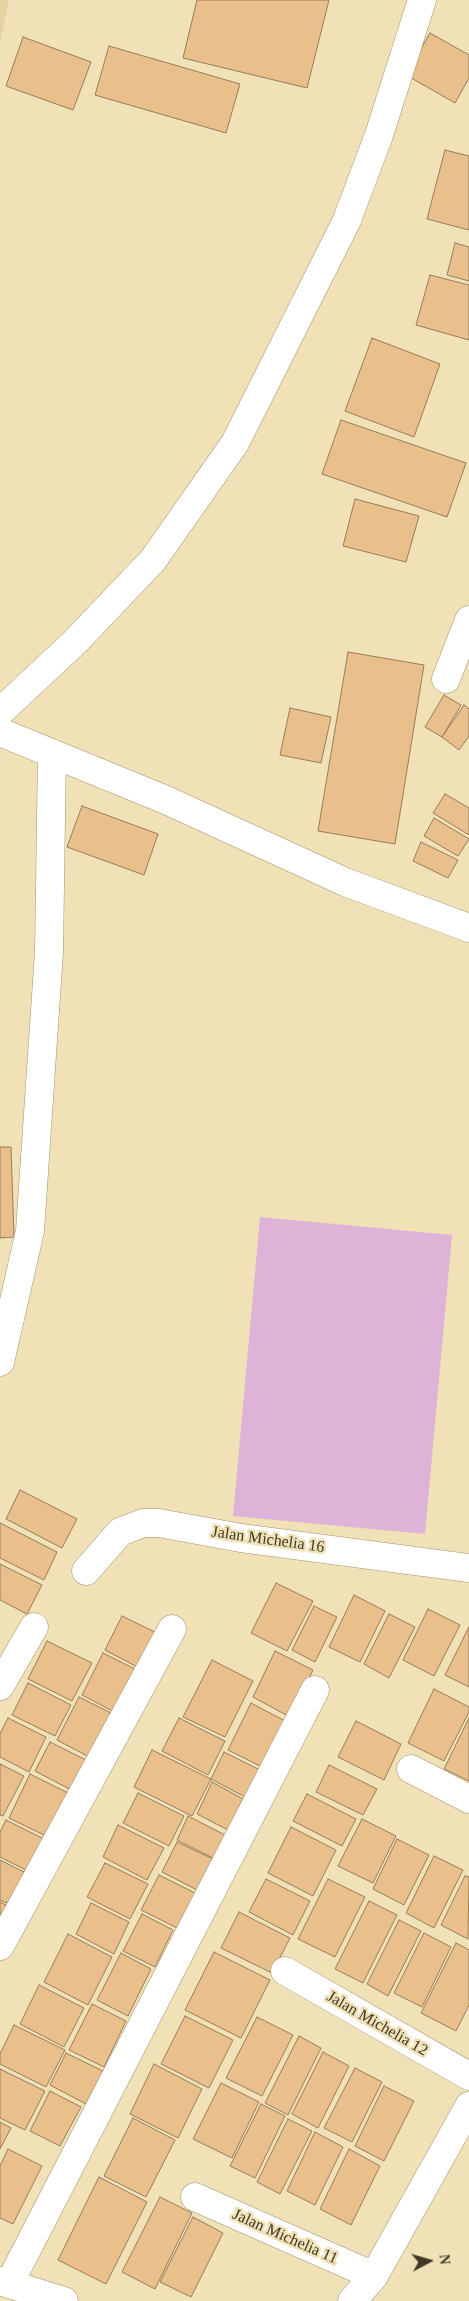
<!DOCTYPE html>
<style>
body{margin:0}
#map{position:relative;width:469px;height:2301px;overflow:hidden;background:#f0e1b6;font-family:Georgia,serif}
canvas{display:block}
.north{position:absolute;left:404px;top:2236px;width:50px;height:50px;-webkit-text-stroke:4px #f0e1b6;paint-order:stroke;rotate:84deg;font-size:14px;font-weight:700;line-height:20px;text-align:center;color:#3f3827}
.north::after{content:'';display:block;margin:auto;width:18px;height:22px;background:#3f3827;clip-path:polygon(50% 0,100% 100%,50% 72%,0 100%)}
</style>
<div id="map">
<canvas width="469" height="2301"></canvas>
<div class="north">N</div>
</div>
<script>
const context = document.querySelector('canvas').getContext('2d');
context.lineJoin = 'round';
function fillPath(path, color) { context.fillStyle = color; context.fill(path, 'evenodd'); }
const shape = rows => new Path2D(rows.map(r => 'M' + r).join(''));
function trace(path, color, width, dash) { context.strokeStyle = color; context.lineWidth = width; context.lineCap = dash ? 'butt' : 'round'; context.setLineDash(dash || []); context.stroke(path); }
function label(font, color, halo, rows, align = 'center') {
  context.font = font + ' Georgia,serif'; context.lineWidth = 5; context.setLineDash([]); context.textBaseline = 'middle'; context.strokeStyle = halo; context.fillStyle = color; for (const [text, x, y, turn = 0] of rows) {
    context.save(); context.translate(x, y); context.rotate((+turn || 0) * Math.PI / 180); context.textAlign = isNaN(turn) ? turn : align; if (halo) context.strokeText(text, 0, 0); context.fillText(text, 0, 0); context.restore();
  }
}
fillPath(shape([
 [0,0,9,0,0,43]
]), '#e5d4a1');
fillPath(shape([
 [260,1217,452,1235,425,1534,233,1516]
]), '#deb3d8');
const building = shape([
 [197,0,329,0,307,88,183,58,197,0],
 [430,33,469,55,469,78,455,103,406,75,430,33],
 [23,37,91,62,73,110,6,86,23,37],
 [109,46,240,84,226,133,95,95,109,46],
 [445,150,469,156,469,230,427,219,445,150],
 [455,243,469,247,469,281,447,275,455,243],
 [430,275,469,285,469,340,416,325,430,275],
 [372,338,440,364,414,437,345,411,372,338],
 [341,420,466,463,447,517,322,474,341,420],
 [355,499,419,516,406,562,343,546,355,499],
 [348,652,424,665,395,844,318,831,348,652],
 [444,695,461,705,442,737,425,727,444,695],
 [464,705,469,709,469,736,459,750,442,737,464,705],
 [290,708,331,717,321,763,280,755,290,708],
 [445,794,469,808,469,835,433,813,445,794],
 [82,806,158,834,144,875,67,847,82,806],
 [434,818,469,839,458,856,424,836,434,818],
 [421,842,458,860,448,878,413,861,421,842],
 [0,1147,11,1147,14,1237,0,1238,0,1147],
 [20,1490,77,1519,62,1548,6,1519,20,1490],
 [0,1523,57,1552,44,1580,0,1558,0,1523],
 [0,1564,42,1585,27,1614,0,1600,0,1564],
 [276,1583,313,1601,287,1651,251,1633,276,1583],
 [354,1595,385,1611,360,1662,329,1647,354,1595],
 [314,1606,337,1617,315,1662,292,1650,314,1606],
 [428,1609,460,1625,434,1676,403,1660,428,1609],
 [389,1614,415,1627,389,1678,364,1664,389,1614],
 [122,1616,163,1636,145,1671,105,1650,122,1616],
 [469,1627,469,1687,445,1675,469,1627],
 [47,1641,92,1663,72,1701,28,1679,47,1641],
 [275,1651,313,1670,290,1717,253,1697,275,1651],
 [103,1653,143,1673,122,1716,82,1695,103,1653],
 [212,1660,253,1681,225,1737,183,1717,212,1660],
 [28,1683,71,1705,55,1736,12,1715,28,1683],
 [434,1689,469,1707,469,1712,444,1761,408,1743,434,1689],
 [79,1697,119,1717,97,1761,57,1740,79,1697],
 [251,1703,287,1722,264,1768,228,1750,251,1703],
 [8,1718,46,1737,29,1772,0,1757,0,1734,8,1718],
 [179,1718,225,1741,208,1775,162,1751,179,1718],
 [469,1718,469,1781,444,1769,469,1718],
 [356,1721,401,1744,384,1780,338,1757,356,1721],
 [50,1742,92,1763,77,1793,35,1771,50,1742],
 [152,1750,211,1779,192,1816,134,1787,152,1750],
 [224,1752,262,1771,247,1798,211,1779,224,1752],
 [0,1764,24,1776,3,1816,0,1815,0,1764],
 [329,1765,377,1789,363,1815,316,1792,329,1765],
 [30,1774,72,1795,50,1838,9,1818,30,1774],
 [212,1782,243,1799,228,1830,197,1814,212,1782],
 [138,1793,184,1816,169,1846,123,1823,138,1793],
 [307,1794,356,1819,342,1846,293,1821,307,1794],
 [188,1816,227,1836,215,1859,177,1840,188,1816],
 [362,1819,396,1836,373,1883,338,1866,362,1819],
 [6,1820,48,1841,32,1873,0,1857,0,1832,6,1820],
 [118,1825,164,1848,147,1880,103,1857,118,1825],
 [291,1827,336,1850,313,1896,268,1873,291,1827],
 [397,1839,429,1855,404,1905,373,1889,397,1839],
 [177,1842,213,1859,197,1890,162,1872,177,1842],
 [434,1856,463,1870,434,1928,406,1913,434,1856],
 [0,1860,28,1874,13,1906,0,1900,0,1860],
 [105,1863,148,1884,130,1919,87,1897,105,1863],
 [159,1875,195,1893,177,1928,141,1910,159,1875],
 [465,1876,469,1877,468,1939,441,1925,465,1876],
 [266,1879,310,1901,293,1935,249,1912,266,1879],
 [328,1879,365,1897,335,1957,298,1939,328,1879],
 [369,1901,397,1915,363,1983,335,1969,369,1901],
 [0,1902,11,1908,0,1931,0,1902],
 [91,1903,129,1922,114,1954,76,1934,91,1903],
 [239,1912,290,1938,272,1973,221,1948,239,1912],
 [142,1914,173,1930,155,1967,123,1951,142,1914],
 [399,1920,421,1931,388,1996,367,1984,399,1920],
 [424,1933,451,1947,422,2007,394,1993,424,1933],
 [68,1934,112,1957,88,2005,44,1982,68,1934],
 [456,1943,469,1950,469,2005,456,2031,421,2013,456,1943],
 [214,1952,270,1980,241,2038,185,2010,214,1952],
 [121,1953,151,1969,128,2016,97,2000,121,1953],
 [39,1985,84,2008,64,2047,20,2024,39,1985],
 [92,2004,126,2021,104,2067,69,2050,92,2004],
 [185,2016,233,2040,209,2088,161,2064,185,2016],
 [257,2017,293,2035,262,2096,226,2078,257,2017],
 [14,2025,65,2050,46,2087,0,2064,0,2054,14,2025],
 [299,2036,321,2048,288,2115,265,2103,299,2036],
 [323,2052,349,2066,318,2128,292,2114,323,2052],
 [66,2053,103,2071,86,2104,50,2085,66,2053],
 [154,2064,202,2089,178,2138,130,2114,154,2064],
 [355,2068,382,2082,352,2142,324,2128,355,2068],
 [0,2069,45,2091,25,2130,0,2118,0,2069],
 [221,2083,259,2102,232,2158,193,2139,221,2083],
 [384,2086,414,2101,384,2161,355,2146,384,2086],
 [50,2091,81,2107,60,2146,30,2131,50,2091],
 [261,2104,285,2116,255,2178,230,2166,261,2104],
 [133,2118,175,2140,146,2197,104,2176,133,2118],
 [288,2119,312,2131,280,2194,257,2182,288,2119],
 [0,2122,11,2128,0,2149,0,2122],
 [315,2132,343,2147,315,2205,287,2191,315,2132],
 [8,2149,42,2166,13,2224,0,2218,0,2166,8,2149],
 [349,2149,380,2166,351,2225,320,2209,349,2149],
 [99,2177,147,2202,106,2284,58,2260,99,2177],
 [160,2197,192,2213,155,2289,122,2272,160,2197],
 [193,2217,223,2233,191,2297,160,2282,193,2217]
]);
fillPath(building, '#e9bf8c');
trace(building, '#987c5a', 1);
const minor = shape([
 [446,679,469,620],
 [0,712,75,642,153,560,235,443,347,220,379,135,422,0],
 [0,732,166,800,345,882,469,928],
 [0,1362,30,1231,49,952,52,753],
 [86,1571,120,1532,143,1523,159,1523,241,1538,469,1568],
 [0,1686,34,1627],
 [411,1769,469,1799],
 [0,1946,172,1629],
 [285,1971,469,2076],
 [195,2197,374,2276],
 [0,2281,64,2301],
 [9,2284,315,1690],
 [352,2301,374,2276,469,2106]
]);
trace(minor, '#a1936b', 29);
trace(minor, '#fff', 28);
label('16px', '#3f3827', '#f0e1b6', [
 ["Jalan Michelia 16",268,1540,8],
 ["Jalan Michelia 12",377,2024,30],
 ["Jalan Michelia 11",285,2237,24]
]);
</script>
